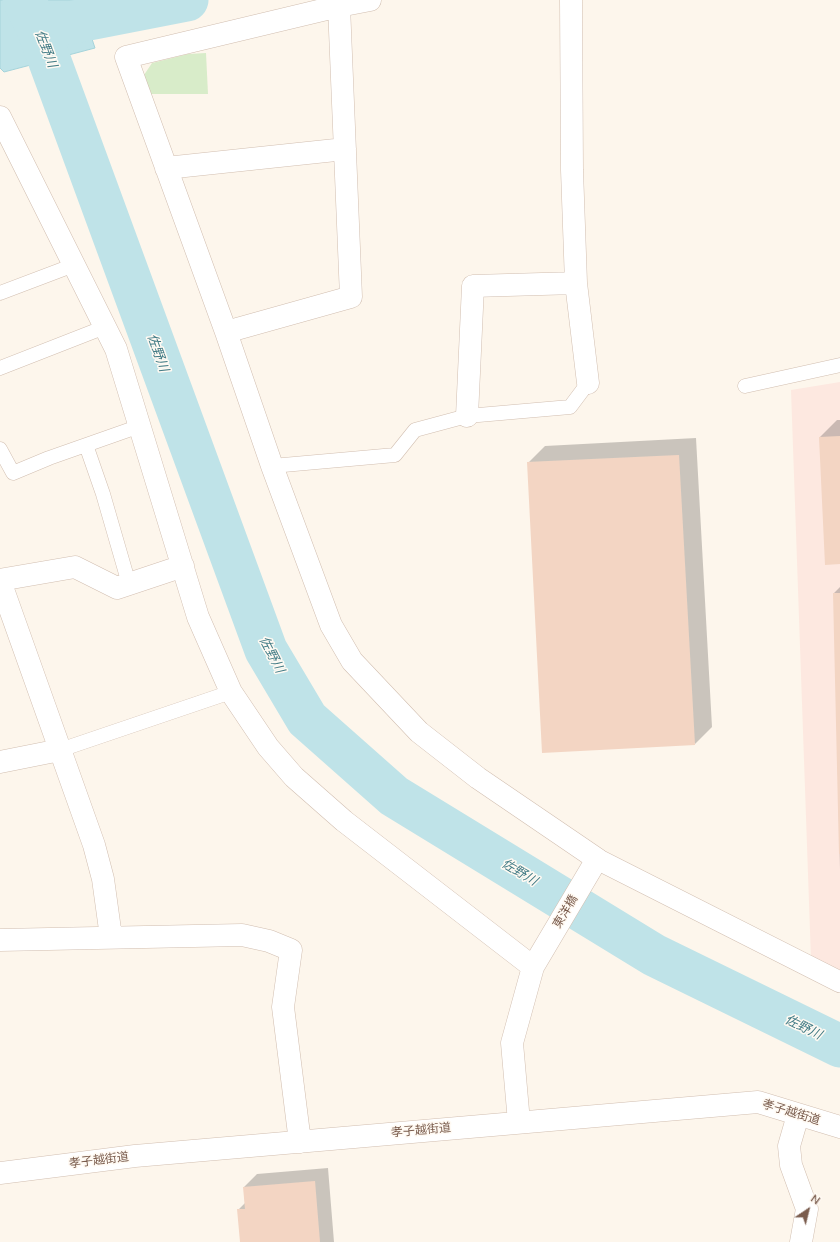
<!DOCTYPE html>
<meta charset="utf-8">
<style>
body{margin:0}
#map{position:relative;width:840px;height:1242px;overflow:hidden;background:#fdf6ec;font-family:"Nunito Sans",sans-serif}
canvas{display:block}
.north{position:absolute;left:788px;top:1190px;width:40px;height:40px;-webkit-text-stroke:3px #fffaf3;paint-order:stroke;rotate:35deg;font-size:11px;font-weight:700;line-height:16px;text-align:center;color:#7a5c4d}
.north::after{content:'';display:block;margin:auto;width:14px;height:18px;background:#7a5c4d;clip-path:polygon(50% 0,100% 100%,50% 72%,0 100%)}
</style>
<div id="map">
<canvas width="840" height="1242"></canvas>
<div class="north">N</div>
</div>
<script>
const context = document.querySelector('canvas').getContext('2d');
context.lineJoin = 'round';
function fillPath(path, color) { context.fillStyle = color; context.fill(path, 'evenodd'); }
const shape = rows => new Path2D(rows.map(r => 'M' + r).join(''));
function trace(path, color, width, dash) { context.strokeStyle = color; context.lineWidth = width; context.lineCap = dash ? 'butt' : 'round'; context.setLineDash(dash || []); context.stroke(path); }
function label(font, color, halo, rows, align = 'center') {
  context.font = font + ' "Nunito Sans","Noto Sans JP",sans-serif'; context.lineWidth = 3; context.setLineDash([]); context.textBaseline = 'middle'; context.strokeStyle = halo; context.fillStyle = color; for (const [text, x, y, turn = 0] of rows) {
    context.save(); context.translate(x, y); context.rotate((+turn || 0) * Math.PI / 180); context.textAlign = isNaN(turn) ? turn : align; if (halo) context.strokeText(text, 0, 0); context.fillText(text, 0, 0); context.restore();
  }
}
fillPath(shape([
 [840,382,840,973,811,959,791,390]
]), '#fde8e0');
fillPath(shape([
 [206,53,208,94,150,94,142,78,152,63,188,54]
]), '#d8ecc9');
const water = shape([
 [0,0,79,0,95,48,4,72,0,68,0,0]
]);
fillPath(water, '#bfe3e8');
trace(water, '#a5d3da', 1);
fillPath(shape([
 [837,420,840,420,840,563,820,437],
 [696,438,712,727,695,744,528,463,545,446],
 [840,587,840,870,834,593],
 [328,1168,334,1242,248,1242,238,1210,245,1203,244,1187,257,1174]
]), '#0003');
trace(shape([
 [24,0,38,29,266,650,307,719,394,796,654,955,840,1046],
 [38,29,187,0]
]), '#bfe3e8', 43);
fillPath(shape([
 [840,436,840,564,825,565,819,437],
 [679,455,695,745,542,753,527,462],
 [833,593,840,593,840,854,839,854],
 [315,1181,320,1242,240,1242,237,1209,245,1209,243,1187]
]), '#f3d5c3');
const service = shape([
 [0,293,74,265],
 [0,368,105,327],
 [745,386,840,365],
 [86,445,103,494,129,584],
 [0,449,13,473,49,458,140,426],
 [272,466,395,455,415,430,467,416,570,407,588,383],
 [60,750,231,692]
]);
const pedestrian = shape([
 [597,859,840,982]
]);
const minor = shape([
 [571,0,572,170,576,283,588,383],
 [339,6,351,297,226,332,126,57,339,6,370,0],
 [0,117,116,349,198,617,231,692,268,747,294,777,344,821,533,967,512,1043,519,1122],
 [166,168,345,149],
 [226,332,272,466,331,625,352,661,419,732,478,778,597,859,533,967],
 [467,416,473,286,576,283],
 [0,580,75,567,117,588,183,566],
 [0,581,94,845,103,879,111,937],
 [0,762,60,750],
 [0,940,242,935,269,941,291,950,283,1007,300,1142],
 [798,1115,789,1146,791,1165,807,1209,801,1242],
 [0,1173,135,1156,758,1102,840,1127]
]);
trace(service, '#d1beb0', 15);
trace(pedestrian, '#d1beb0', 22);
trace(minor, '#d1beb0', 23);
trace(service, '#fff', 14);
trace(pedestrian, '#fff', 21);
trace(minor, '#fff', 22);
label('12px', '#7a5c4d', '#fffaf3', [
 ["東洋橋",566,912,-59],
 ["孝子越街道",791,1113,17],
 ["孝子越街道",421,1131,-5],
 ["孝子越街道",99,1161,-7]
]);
label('italic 13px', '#437c86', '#fffaf3', [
 ["佐野川",45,49,69],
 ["佐野川",157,353,70],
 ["佐野川",271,655,63],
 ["佐野川",519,873,31],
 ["佐野川",803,1028,26]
]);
</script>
